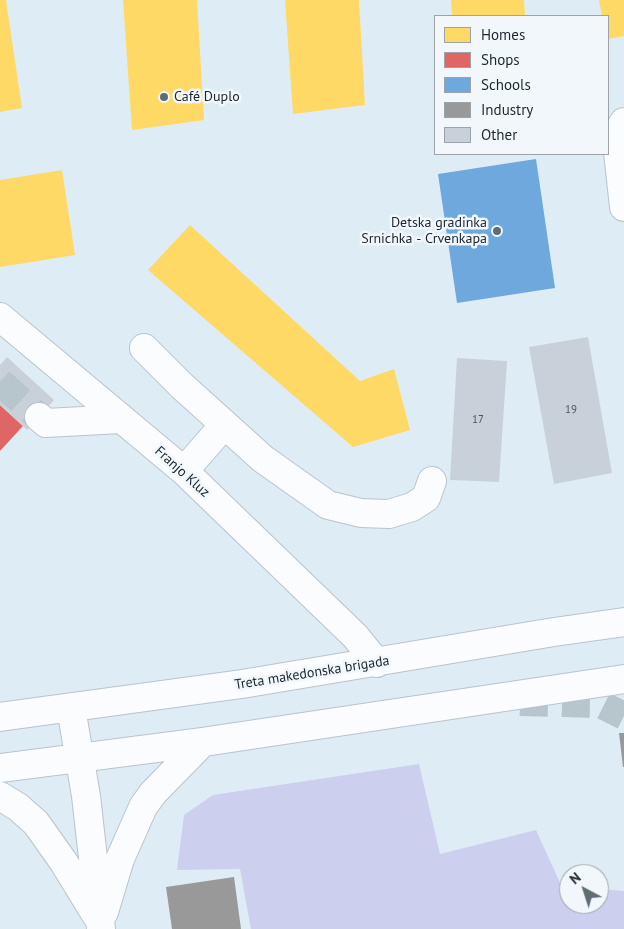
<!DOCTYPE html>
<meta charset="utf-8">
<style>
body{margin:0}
#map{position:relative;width:624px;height:929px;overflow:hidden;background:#deecf5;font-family:"PT Sans",sans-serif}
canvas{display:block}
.legend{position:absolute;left:434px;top:15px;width:175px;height:140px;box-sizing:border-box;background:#f1f7fb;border:1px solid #9ca4a9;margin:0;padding:6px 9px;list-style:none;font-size:15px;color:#1c272f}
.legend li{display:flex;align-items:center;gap:10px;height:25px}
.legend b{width:25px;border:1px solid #9ca4a9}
.north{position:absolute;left:559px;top:864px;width:50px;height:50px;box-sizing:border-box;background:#f1f7fb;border:1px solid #9ca4a9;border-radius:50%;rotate:320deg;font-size:14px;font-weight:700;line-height:20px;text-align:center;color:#1c272f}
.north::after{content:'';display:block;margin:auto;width:18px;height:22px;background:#606c74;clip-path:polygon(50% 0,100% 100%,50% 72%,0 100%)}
</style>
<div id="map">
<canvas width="624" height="929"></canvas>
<ul class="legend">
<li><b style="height:14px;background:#ffd966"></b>Homes</li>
<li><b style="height:14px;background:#e06666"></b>Shops</li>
<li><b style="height:14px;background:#6fa8dc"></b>Schools</li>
<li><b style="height:14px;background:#999"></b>Industry</li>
<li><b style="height:14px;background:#c8d1da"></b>Other</li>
</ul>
<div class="north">N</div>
</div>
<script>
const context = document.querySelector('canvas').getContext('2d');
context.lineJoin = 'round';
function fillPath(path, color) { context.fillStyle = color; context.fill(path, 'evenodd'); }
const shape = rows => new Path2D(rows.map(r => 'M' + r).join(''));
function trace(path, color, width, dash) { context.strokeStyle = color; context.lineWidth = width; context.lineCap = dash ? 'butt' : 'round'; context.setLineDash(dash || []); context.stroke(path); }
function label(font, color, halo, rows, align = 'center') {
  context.font = font + ' "PT Sans",sans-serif'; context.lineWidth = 5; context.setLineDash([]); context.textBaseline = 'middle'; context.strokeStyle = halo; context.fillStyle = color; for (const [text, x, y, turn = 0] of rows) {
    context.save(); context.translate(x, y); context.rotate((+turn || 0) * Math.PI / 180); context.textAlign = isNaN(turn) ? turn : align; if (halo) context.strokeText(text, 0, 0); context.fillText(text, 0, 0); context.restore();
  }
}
fillPath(shape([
 [419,764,440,854,536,830,561,885,569,886,569,904,599,904,599,889,624,891,624,929,251,929,240,869,177,870,184,815,213,795]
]), '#cccfed');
fillPath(shape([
 [0,0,6,0,22,108,0,112],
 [123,0,197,0,204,120,132,130],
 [285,0,359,0,365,105,293,114],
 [451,0,524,0,525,16,452,16],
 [599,0,624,0,624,36,608,39,608,16,602,16],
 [62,170,75,255,0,267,0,180],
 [190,225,360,381,394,369,410,430,353,447,148,270]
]), '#ffd966');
fillPath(shape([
 [0,405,23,426,0,451]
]), '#e06666');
fillPath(shape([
 [536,159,555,288,457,303,438,174]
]), '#6fa8dc');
fillPath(shape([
 [619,733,624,733,624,767,623,767],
 [234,877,241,929,172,929,166,887]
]), '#999');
fillPath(shape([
 [588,337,612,473,554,484,529,347],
 [7,357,54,400,27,430,0,405,0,365],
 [457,358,507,361,499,482,450,480]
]), '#c8d1da');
trace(shape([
 [0,382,39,417],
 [520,702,600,704,624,716]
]), '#b7c5cd', 28, [28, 14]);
const minor = shape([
 [624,122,616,134,624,207],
 [0,317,184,471,355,636,377,663],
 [144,348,182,386,263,459,328,505,361,513,389,514,412,507,426,498,432,481],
 [39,417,46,423,121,419],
 [184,471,224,425],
 [71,708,86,796,101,929],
 [0,717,242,684,554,632,624,622],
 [0,768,203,742,624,679],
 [0,796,18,807,36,823,63,861,96,915],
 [104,912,120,859,143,807,153,793,203,742]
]);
trace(minor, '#b9c4cc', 30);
trace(minor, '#fafcfe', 28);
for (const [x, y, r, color] of [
 [164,97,5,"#606c74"],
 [497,231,5,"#606c74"]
]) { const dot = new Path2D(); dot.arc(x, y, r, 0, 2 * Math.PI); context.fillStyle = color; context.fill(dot); trace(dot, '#f1f7fb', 2); }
label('11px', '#4a545c', null, [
 ["19",571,410],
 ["17",478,420]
]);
label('14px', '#1c272f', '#f1f7fb', [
 ["Café Duplo",174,97],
 ["Detska gradinka",487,223,"right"],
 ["Srnichka - Crvenkapa",487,239,"right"]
], 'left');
label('14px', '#1c272f', '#f1f7fb', [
 ["Franjo Kluz",182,472,42],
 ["Treta makedonska brigada",312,673,-9]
]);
</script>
